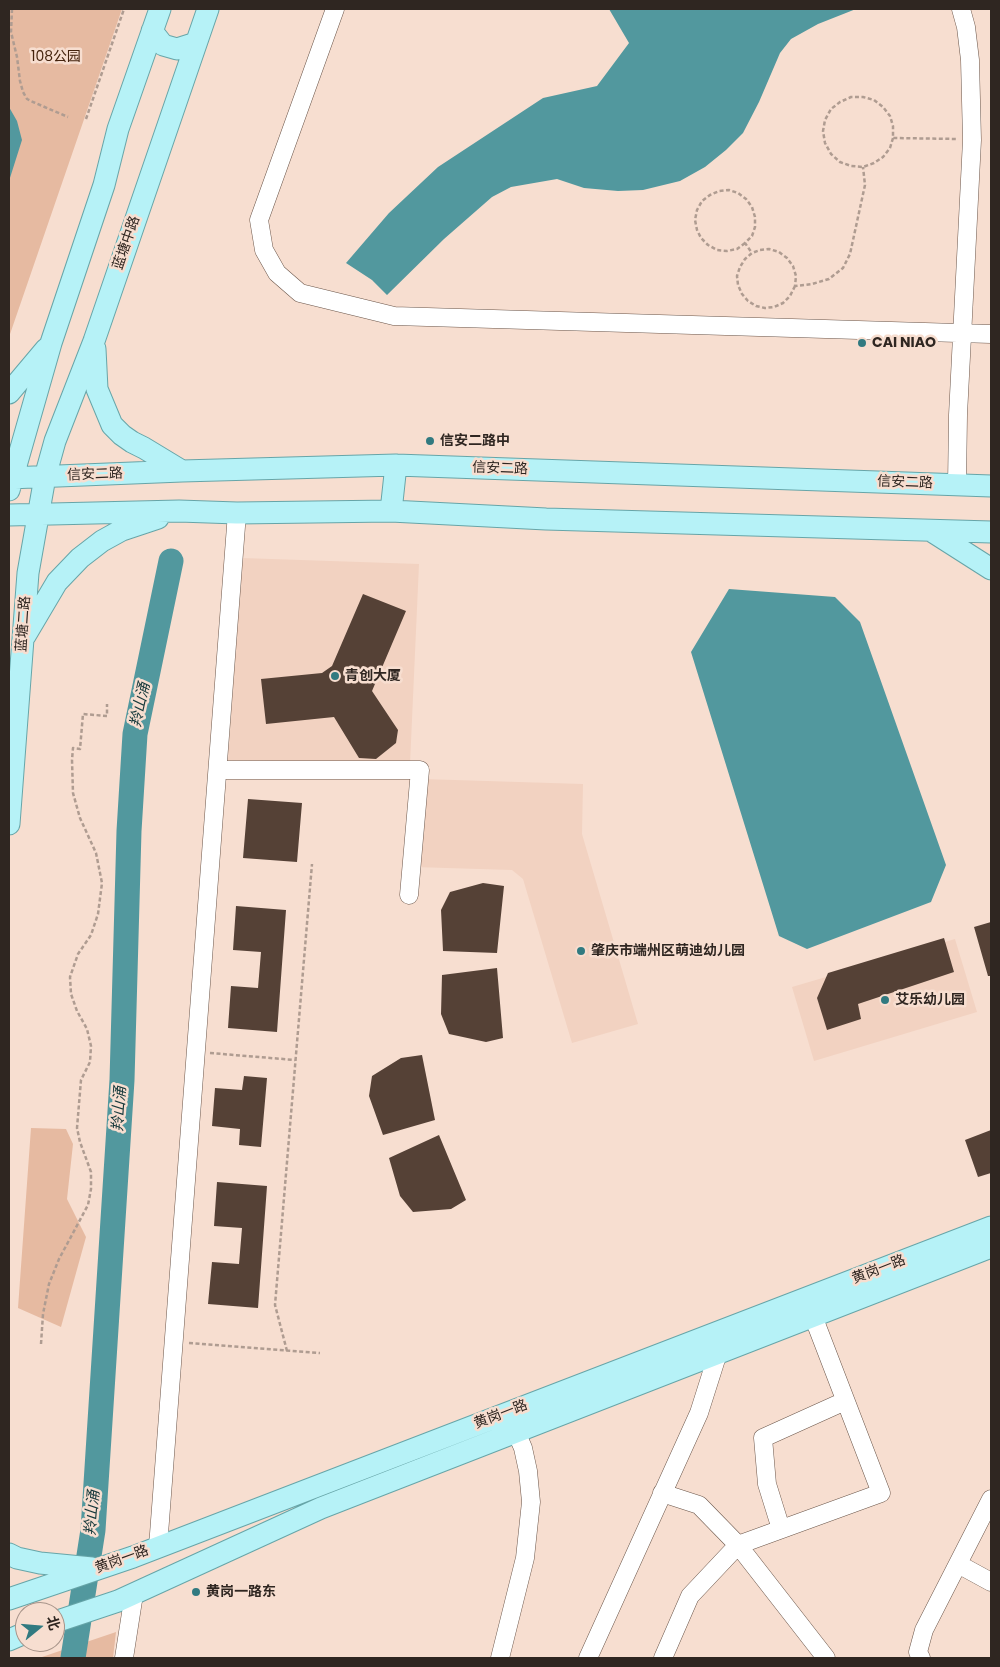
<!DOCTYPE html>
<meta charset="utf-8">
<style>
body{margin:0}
#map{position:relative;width:1000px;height:1667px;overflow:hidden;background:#f7ded0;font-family:Poppins,"Noto Sans SC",sans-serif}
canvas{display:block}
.frame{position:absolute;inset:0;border:10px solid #2f2621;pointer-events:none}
.north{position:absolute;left:15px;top:1602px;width:50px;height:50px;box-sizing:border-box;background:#f7ded0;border:1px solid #a7948a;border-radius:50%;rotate:73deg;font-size:14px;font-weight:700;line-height:20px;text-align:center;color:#2f2621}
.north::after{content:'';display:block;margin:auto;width:18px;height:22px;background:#317a80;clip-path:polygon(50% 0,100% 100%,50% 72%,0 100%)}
</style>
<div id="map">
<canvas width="1000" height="1667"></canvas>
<div class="frame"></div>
<div class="north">北</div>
</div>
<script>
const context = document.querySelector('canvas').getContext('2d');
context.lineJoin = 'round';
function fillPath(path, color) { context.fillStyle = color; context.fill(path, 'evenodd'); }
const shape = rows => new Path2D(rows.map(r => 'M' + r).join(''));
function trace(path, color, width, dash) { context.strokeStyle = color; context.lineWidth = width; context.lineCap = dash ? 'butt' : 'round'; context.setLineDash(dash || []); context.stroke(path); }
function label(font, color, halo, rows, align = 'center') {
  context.font = font + ' Poppins,"Noto Sans SC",sans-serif'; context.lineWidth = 5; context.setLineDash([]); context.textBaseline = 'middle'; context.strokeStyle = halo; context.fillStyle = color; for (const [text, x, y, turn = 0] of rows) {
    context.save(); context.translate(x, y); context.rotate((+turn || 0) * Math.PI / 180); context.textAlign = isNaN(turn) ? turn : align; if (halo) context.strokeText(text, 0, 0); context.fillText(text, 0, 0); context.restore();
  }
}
fillPath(shape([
 [242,558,419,564,410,764,228,760],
 [422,779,583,784,582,834,638,1024,572,1043,523,879,512,870,414,867],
 [955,939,977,1012,814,1061,792,987]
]), '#f2d2c1');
fillPath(shape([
 [9,9,122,9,9,337],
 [31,1128,66,1129,73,1144,67,1199,86,1237,61,1327,18,1308],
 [116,1632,113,1658,39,1658]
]), '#e6baa1');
fillPath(shape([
 [609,9,856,9,818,24,791,39,780,53,759,102,743,133,726,150,705,167,680,181,643,190,618,191,584,188,557,179,511,187,492,197,444,239,387,295,372,280,346,263,389,213,438,167,543,98,597,86,629,43],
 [9,107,17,121,22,140,9,181],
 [729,589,835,597,860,622,946,865,931,902,807,949,779,936,691,652]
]), '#52989e');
trace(shape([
 [73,1658,93,1530,122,1080,129,831,135,734,171,561]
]), '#52989e', 25);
fillPath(shape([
 [363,594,406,611,372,691,398,730,396,743,376,759,359,758,334,717,266,724,261,679,322,673,332,666],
 [248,799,302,803,297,862,243,858],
 [483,883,504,886,497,953,443,951,441,910,450,892],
 [236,906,286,910,277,1032,228,1028,231,986,258,988,261,952,233,950],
 [991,922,991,976,988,976,974,927],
 [944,938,954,972,858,1004,861,1019,827,1030,817,998,828,973],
 [497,968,503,1038,486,1042,449,1034,441,1014,442,975],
 [422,1055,435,1120,383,1135,369,1096,372,1076,401,1058],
 [244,1076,267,1078,261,1147,239,1145,240,1129,212,1126,215,1088,242,1090],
 [991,1130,991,1173,978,1177,965,1140],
 [439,1135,466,1200,451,1209,413,1212,400,1196,389,1158],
 [217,1182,267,1186,258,1308,208,1304,212,1262,239,1264,242,1228,214,1226]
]), '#554136');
const minor = shape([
 [335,9,259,220,264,250,277,273,300,293,394,316,991,334],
 [957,485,958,415,972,140,970,60,966,27,961,9],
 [218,770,420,770,409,895],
 [662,1493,699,1505,738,1545,826,1658],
 [781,1529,767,1484,763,1438,845,1401],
 [158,1547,237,513],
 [958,1564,991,1582],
 [124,1658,134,1594],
 [500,1658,525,1558,531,1502,528,1471,523,1448,511,1420],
 [588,1658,699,1413,718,1353],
 [663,1658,690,1596,738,1545,881,1493,813,1316],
 [921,1658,918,1652,924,1630,991,1499]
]);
const major = shape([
 [152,31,163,45,177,49,196,43],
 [95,349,97,389,112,425,122,435,132,442,144,448,182,471],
 [9,393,46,349],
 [9,478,182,471,396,465,991,486],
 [9,490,51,343,104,185,118,129,160,9],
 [391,511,396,465],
 [9,515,179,511,237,513,391,511,546,519,991,532],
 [933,532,991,569],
 [25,636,57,582,80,558,102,541,122,530,158,518],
 [9,824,28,573,45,477,55,441,94,341,208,9],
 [9,1554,17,1558,40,1563,92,1568],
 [9,1599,133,1557,991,1227],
 [55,1622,118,1601,321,1508,991,1247],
 [9,1640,25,1633]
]);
trace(minor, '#6b564a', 19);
trace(major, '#67a5a8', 23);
trace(shape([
 [12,9,11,32,17,57,20,81,23,92,27,99,33,102,68,117],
 [86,119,124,9],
 [893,138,890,148,883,157,874,163,863,167,851,166,840,162,831,154,825,143,823,131,825,120,831,109,840,102,851,97,863,97,874,100,883,107,890,116,893,126,893,138,958,139],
 [745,243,737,249,727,251,717,250,708,245,701,238,697,230,695,220,697,210,702,201,710,195,719,191,729,190,738,193,746,199,752,207,755,217,755,227,752,236,745,243,752,253],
 [795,286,790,296,783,303,774,307,765,308,756,306,748,301,742,294,738,285,737,276,740,267,745,259,752,253,760,250,769,249,779,252,787,258,793,266,796,276,795,286,812,284,829,279,843,268,850,254,865,185,863,167],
 [210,1053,295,1060],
 [189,1343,320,1353],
 [41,1344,43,1314,49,1284,59,1259,88,1205,91,1189,91,1172,80,1142,77,1128,81,1080,90,1062,91,1046,87,1029,77,1011,71,994,70,977,78,954,91,935,98,914,102,883,96,853,80,818,73,793,72,760,73,748,80,749,83,714,107,716,107,704],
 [287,1351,275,1305,312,864]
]), '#af9c91', 2.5, [4, 2.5]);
trace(minor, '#fff', 18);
trace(major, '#b6f2f7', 21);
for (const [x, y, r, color] of [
 [862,343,5,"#317a80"],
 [430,441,5,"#317a80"],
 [335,676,5,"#317a80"],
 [581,951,5,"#317a80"],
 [885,1000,5,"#317a80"],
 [196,1592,5,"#317a80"]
]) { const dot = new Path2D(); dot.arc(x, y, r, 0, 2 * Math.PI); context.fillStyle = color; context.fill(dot); trace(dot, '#f7ded0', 2); }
label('14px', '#44230d', '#f7ded0', [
 ["108公园",56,57]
]);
label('14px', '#2f2621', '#f7ded0', [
 ["蓝塘中路",127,243,-71],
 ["信安二路",500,469,2],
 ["信安二路",95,475,-2],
 ["信安二路",905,483,2],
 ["蓝塘二路",24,624,-86],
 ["黄岗一路",879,1270,-21],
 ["黄岗一路",501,1415,-21],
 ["黄岗一路",122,1560,-20]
]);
label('bold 14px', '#2f2621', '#f7ded0', [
 ["CAI NIAO",872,343],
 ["信安二路中",440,441],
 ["青创大厦",345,676],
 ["肇庆市端州区萌迪幼儿园",591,951],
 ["艾乐幼儿园",895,1000],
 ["黄岗一路东",206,1592]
], 'left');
label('italic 15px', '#15383a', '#f7ded0', [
 ["羚山涌",141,705,-78],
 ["羚山涌",120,1109,-86],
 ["羚山涌",93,1513,-85]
]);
</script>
